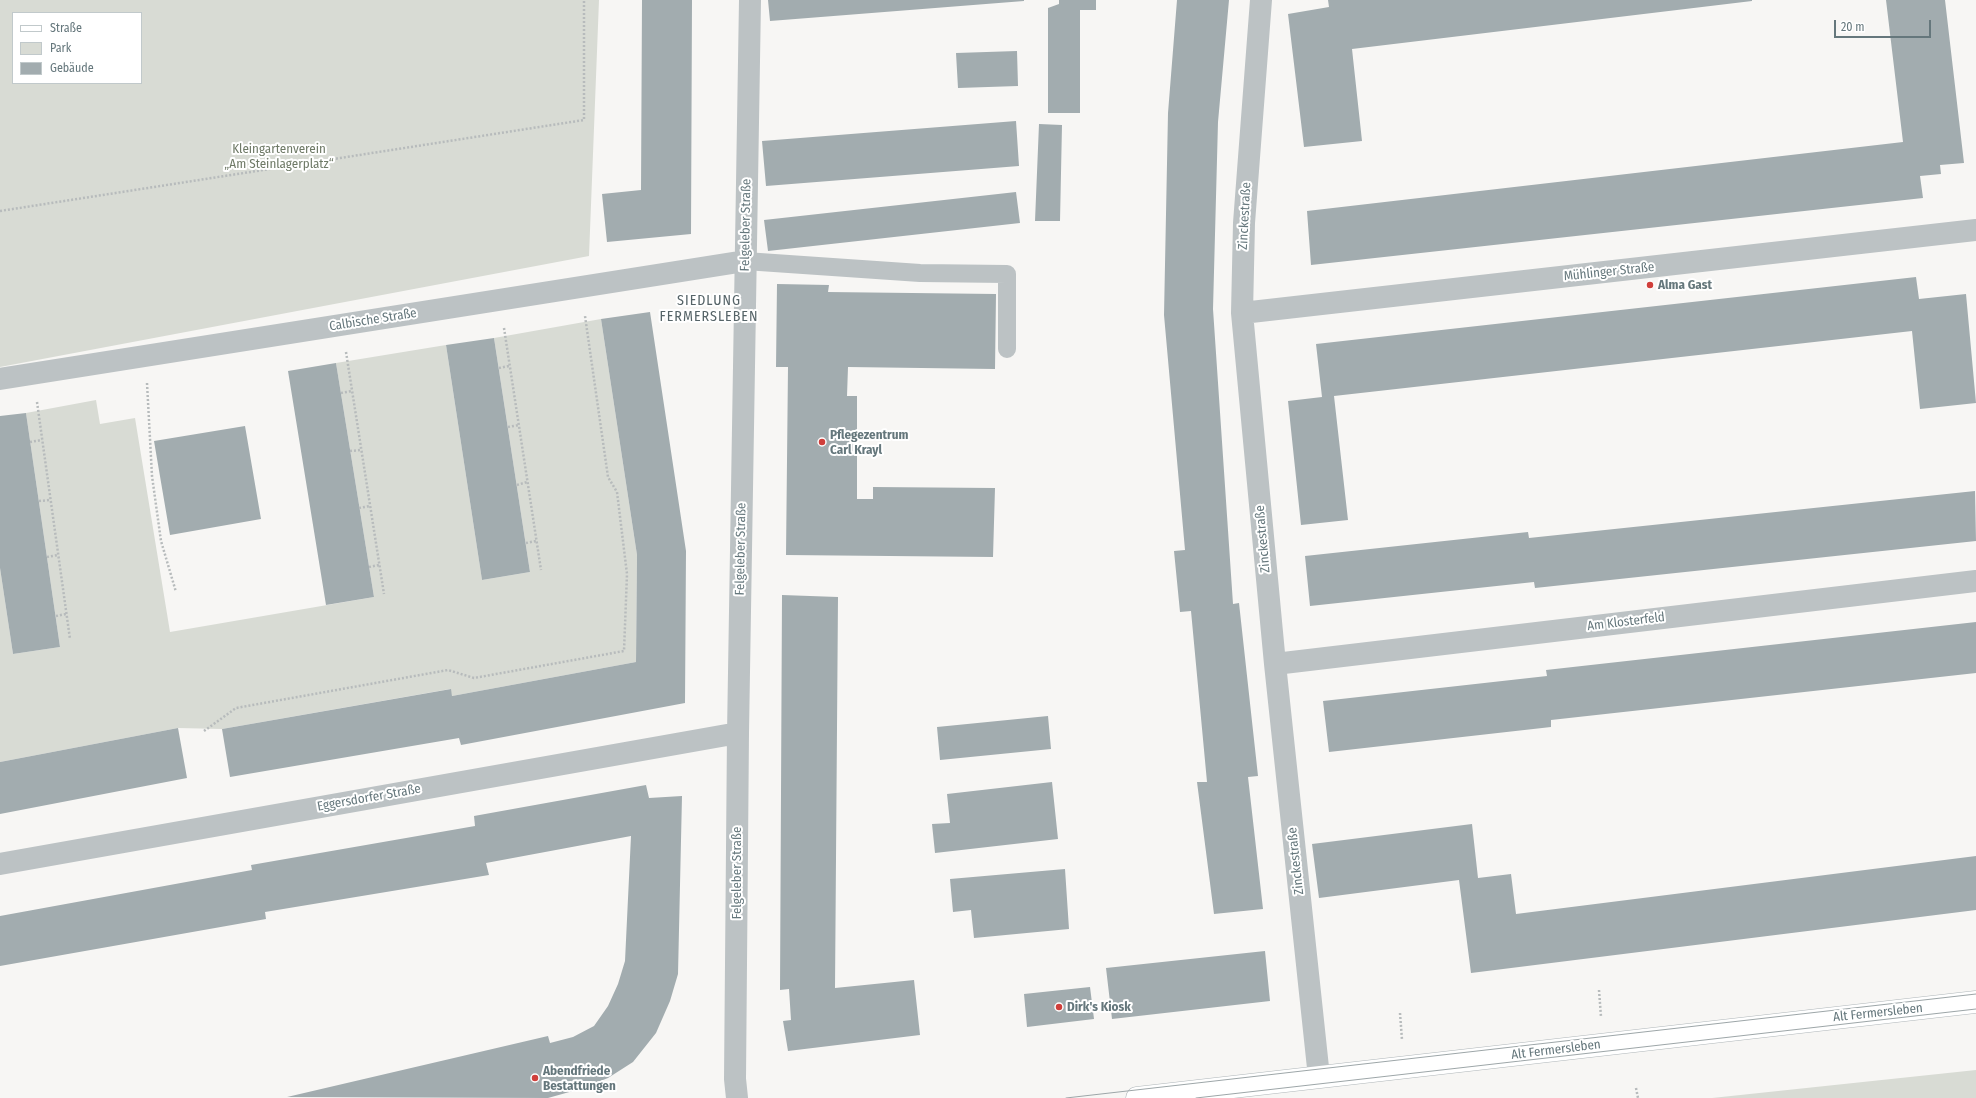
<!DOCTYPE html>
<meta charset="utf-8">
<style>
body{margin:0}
#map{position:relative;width:1976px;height:1098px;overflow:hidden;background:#f7f6f4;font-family:"Fira Sans Condensed",sans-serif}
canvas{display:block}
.legend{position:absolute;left:12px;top:12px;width:130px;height:72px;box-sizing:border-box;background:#fff;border:1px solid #c1c9cb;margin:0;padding:5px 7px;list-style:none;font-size:12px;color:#65777c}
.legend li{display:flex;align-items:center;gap:8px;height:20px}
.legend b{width:20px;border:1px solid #c1c9cb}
.scale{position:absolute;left:1834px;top:20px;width:97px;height:18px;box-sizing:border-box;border:2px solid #65777c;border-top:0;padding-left:5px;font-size:12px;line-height:14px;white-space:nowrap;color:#65777c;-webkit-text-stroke:3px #fff;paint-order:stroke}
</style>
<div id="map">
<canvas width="1976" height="1098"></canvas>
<ul class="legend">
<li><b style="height:5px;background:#fff"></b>Straße</li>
<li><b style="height:11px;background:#d8dbd4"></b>Park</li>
<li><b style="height:11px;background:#a2acaf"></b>Gebäude</li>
</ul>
<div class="scale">20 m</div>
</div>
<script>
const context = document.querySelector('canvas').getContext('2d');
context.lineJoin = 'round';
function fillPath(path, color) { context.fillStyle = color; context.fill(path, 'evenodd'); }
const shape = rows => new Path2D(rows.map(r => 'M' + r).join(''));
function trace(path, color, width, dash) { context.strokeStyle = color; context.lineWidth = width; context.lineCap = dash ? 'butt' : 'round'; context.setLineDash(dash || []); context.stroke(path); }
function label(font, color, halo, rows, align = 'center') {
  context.font = font + ' "Fira Sans Condensed",sans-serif'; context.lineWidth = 4; context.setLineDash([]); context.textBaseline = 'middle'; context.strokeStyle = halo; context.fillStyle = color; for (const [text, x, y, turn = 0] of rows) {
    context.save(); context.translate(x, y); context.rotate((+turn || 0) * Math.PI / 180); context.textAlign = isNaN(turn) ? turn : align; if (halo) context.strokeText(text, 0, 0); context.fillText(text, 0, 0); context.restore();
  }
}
fillPath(shape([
 [0,0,599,0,589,256,0,367],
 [13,13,141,13,141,83,13,83],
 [601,319,637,555,636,662,452,696,450,689,222,729,178,728,0,762,0,568,13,654,60,647,26,413,96,400,100,424,135,418,170,632,374,597,336,363,446,345,482,580,530,572,494,338],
 [1976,1070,1976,1098,1712,1098]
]), '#d8dbd4');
fillPath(shape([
 [642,0,692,0,691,234,607,242,602,194,641,190],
 [768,0,1024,0,1024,1,770,21],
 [1059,0,1096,0,1096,10,1080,10,1080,113,1048,113,1048,8,1059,4],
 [1177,0,1229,0,1218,122,1213,309,1233,604,1239,603,1258,776,1248,777,1263,909,1214,914,1197,782,1207,782,1191,611,1180,612,1174,551,1185,550,1164,315,1168,113],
 [1328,0,1752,0,1752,1,1352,49,1362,141,1304,147,1288,14,1329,7],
 [1886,0,1945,0,1964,163,1940,165,1941,174,1920,176,1923,198,1311,265,1307,211,1903,142],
 [1017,51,1018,86,958,88,956,53],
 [1016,121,1019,166,766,186,762,141],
 [1039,124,1062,125,1060,221,1035,221],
 [1016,192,1020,223,768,251,764,220],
 [1916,277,1919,299,1966,294,1976,403,1920,409,1912,331,1334,396,1348,520,1301,525,1288,401,1322,397,1316,344],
 [777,284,829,285,828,292,996,294,995,369,848,367,847,396,857,396,857,499,873,499,873,487,995,488,993,557,786,555,788,367,776,367],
 [650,312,686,551,685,703,461,745,459,738,230,777,222,729,451,689,452,696,636,662,637,555,601,319],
 [494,338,530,572,482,580,446,345],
 [336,363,374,597,326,605,288,371],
 [26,413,60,647,13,654,0,568,0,416],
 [245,426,261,519,170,535,154,441],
 [1975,491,1976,541,1535,588,1534,582,1310,606,1305,556,1528,532,1529,538],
 [782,595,838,597,835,988,914,980,920,1035,788,1051,783,1021,791,1020,789,989,780,990],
 [1976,622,1976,673,1551,720,1551,727,1329,752,1323,701,1547,676,1546,670],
 [1048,716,1051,749,940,760,937,727],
 [178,728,187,778,0,814,0,762],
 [1052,782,1058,839,935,853,932,824,950,823,947,794],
 [646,785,649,798,682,796,678,974,670,1001,656,1033,633,1062,608,1078,580,1089,548,1098,287,1097,548,1036,550,1043,573,1037,594,1026,608,1006,618,984,625,961,631,836,486,863,489,875,265,912,266,919,0,966,0,916,252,870,251,865,475,826,474,816],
 [1472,824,1478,878,1511,874,1516,914,1976,856,1976,910,1471,973,1459,880,1319,898,1312,844],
 [1065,869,1069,929,974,938,971,910,953,912,950,879],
 [1265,951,1270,1001,1112,1019,1106,968],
 [1090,987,1094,1019,1027,1027,1024,994]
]), '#a2acaf');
const secondary = shape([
 [1137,1098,1976,1002]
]);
trace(secondary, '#afb6b9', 23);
trace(shape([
 [0,211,584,120,584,0],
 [504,328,541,570],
 [346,352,384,594],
 [499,368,509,366],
 [147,383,152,476,161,541,176,592],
 [341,393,352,391],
 [37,402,70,639],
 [508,427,519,425],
 [30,442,42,440],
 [350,451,361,450],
 [517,485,527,482],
 [39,501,50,500],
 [359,508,370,506],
 [526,543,536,541],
 [47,557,58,555],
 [369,567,379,565],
 [56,616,66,614],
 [204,731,236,708,448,670,474,678,624,651,627,574,617,492,608,477,585,316],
 [1599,990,1601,1017],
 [1400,1013,1402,1040],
 [1636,1088,1638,1098]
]), '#b7bbbc', 2.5, [2, 2]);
trace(shape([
 [745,261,920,273,1007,274,1007,349]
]), '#bcc2c4', 18);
trace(shape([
 [1261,0,1244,223,1242,313,1275,664,1319,1077],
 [1242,313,1976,230],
 [0,379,745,261],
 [1275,664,1976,581],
 [0,864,738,733],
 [737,1098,735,1079,738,733,750,0]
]), '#bcc2c4', 22);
trace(secondary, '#fff', 22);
trace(shape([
 [1066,1098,1976,994],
 [1196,1098,1976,1009]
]), '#9da6a8', 1);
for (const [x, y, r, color] of [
 [1650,285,4,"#d03f3b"],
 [822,442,4,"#d03f3b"],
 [1059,1007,4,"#d03f3b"],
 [535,1078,4,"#d03f3b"]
]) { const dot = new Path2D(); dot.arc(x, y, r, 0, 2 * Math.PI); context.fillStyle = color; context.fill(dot); trace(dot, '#fff', 1.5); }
label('13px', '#6f7a67', '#fff', [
 ["Kleingartenverein",279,149],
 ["„Am Steinlagerplatz“",279,164]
]);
label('13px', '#65777c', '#fff', [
 ["Zinckestraße",1245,216,-87],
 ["Felgeleber Straße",746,225,-89],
 ["Mühlinger Straße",1609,272,-6],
 ["Calbische Straße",373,320,-9],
 ["Zinckestraße",1263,539,-95],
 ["Felgeleber Straße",741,549,-89],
 ["Am Klosterfeld",1626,622,-7],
 ["Eggersdorfer Straße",369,798,-10],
 ["Zinckestraße",1296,861,-96],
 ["Felgeleber Straße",737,873,-90],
 ["Alt Fermersleben",1878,1013,-6],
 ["Alt Fermersleben",1556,1050,-7]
]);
label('bold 13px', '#65777c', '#fff', [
 ["Alma Gast",1658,285],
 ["Pflegezentrum",830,435],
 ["Carl Krayl",830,450],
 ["Dirk's Kiosk",1067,1007],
 ["Abendfriede",543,1071],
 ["Bestattungen",543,1086]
], 'left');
context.letterSpacing = '1px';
label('14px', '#566468', '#fff', [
 ["SIEDLUNG",709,301],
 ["FERMERSLEBEN",709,317]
]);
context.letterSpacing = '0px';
</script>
